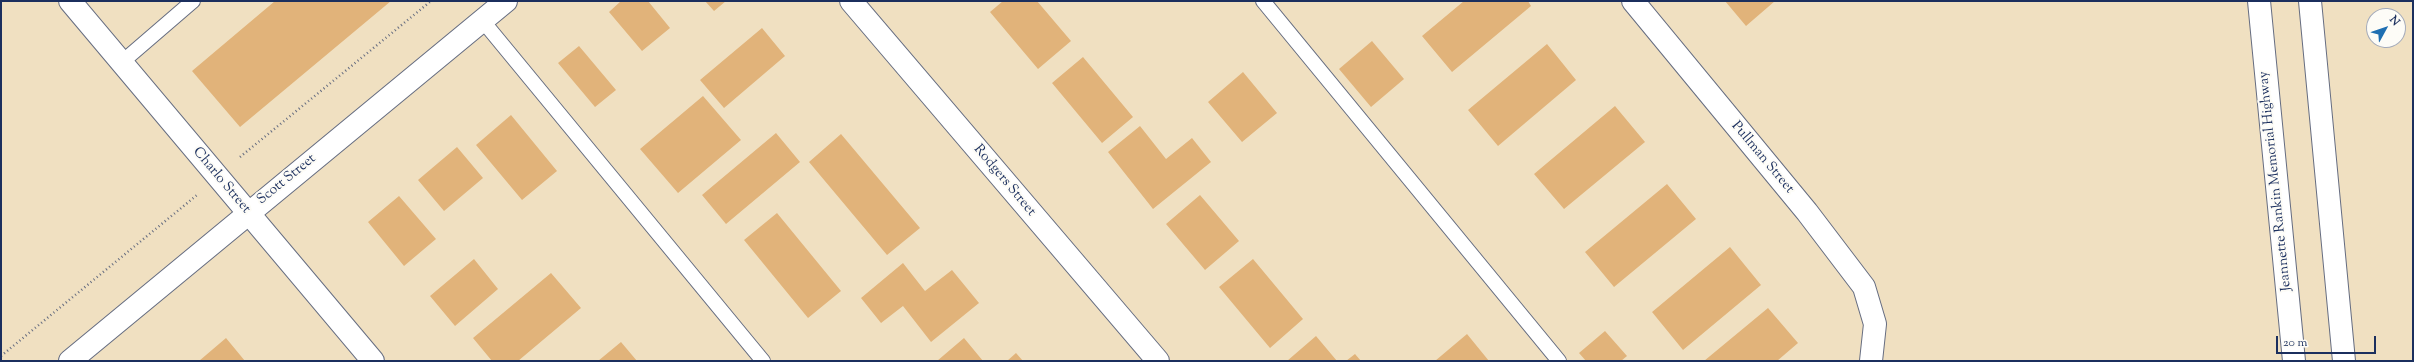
<!DOCTYPE html>
<style>
body{margin:0}
#map{position:relative;width:2414px;height:362px;overflow:hidden;background:#f0e0c1;font-family:"Sorts Mill Goudy",serif}
canvas{display:block}
.frame{position:absolute;inset:0;border:2px solid #1b2f5e;pointer-events:none}
.north{position:absolute;left:2366px;top:8px;width:40px;height:40px;box-sizing:border-box;background:#fdfcf7;border:1px solid #a3aaba;border-radius:50%;rotate:50deg;font-size:11px;font-weight:700;line-height:16px;text-align:center;color:#1b2f5e}
.north::after{content:'';display:block;margin:auto;width:14px;height:18px;background:#1f6fb2;clip-path:polygon(50% 0,100% 100%,50% 72%,0 100%)}
.scale{position:absolute;left:2276px;top:336px;width:100px;height:18px;box-sizing:border-box;border:2px solid #1b2f5e;border-top:0;padding-left:5px;font-size:12px;line-height:14px;white-space:nowrap;color:#1b2f5e;-webkit-text-stroke:3px #fdfcf7;paint-order:stroke}
</style>
<div id="map">
<canvas width="2414" height="362"></canvas>
<div class="frame"></div>
<div class="north">N</div>
<div class="scale">20 m</div>
</div>
<script>
const context = document.querySelector('canvas').getContext('2d');
context.lineJoin = 'round';
function fillPath(path, color) { context.fillStyle = color; context.fill(path, 'evenodd'); }
const shape = rows => new Path2D(rows.map(r => 'M' + r).join(''));
function trace(path, color, width, dash) { context.strokeStyle = color; context.lineWidth = width; context.lineCap = dash ? 'butt' : 'round'; context.setLineDash(dash || []); context.stroke(path); }
function label(font, color, halo, rows, align = 'center') {
  context.font = font + ' "Sorts Mill Goudy",serif'; context.lineWidth = 4; context.setLineDash([]); context.textBaseline = 'middle'; context.strokeStyle = halo; context.fillStyle = color; for (const [text, x, y, turn = 0] of rows) {
    context.save(); context.translate(x, y); context.rotate((+turn || 0) * Math.PI / 180); context.textAlign = isNaN(turn) ? turn : align; if (halo) context.strokeText(text, 0, 0); context.fillText(text, 0, 0); context.restore();
  }
}
fillPath(shape([
 [275,1,391,1,240,127,192,71],
 [621,1,648,1,670,28,642,51,609,12],
 [705,1,726,1,714,11],
 [1003,1,1037,1,1071,41,1038,69,990,12],
 [1464,1,1528,1,1531,6,1452,72,1422,36],
 [1725,1,1775,1,1746,26],
 [762,28,785,56,724,108,700,80],
 [1372,41,1404,79,1371,107,1339,69],
 [1547,44,1576,80,1498,146,1468,110],
 [579,46,616,90,595,107,558,63],
 [1083,57,1133,117,1102,143,1052,83],
 [1243,72,1277,113,1242,142,1208,102],
 [703,96,741,140,678,193,640,149],
 [1615,106,1645,142,1564,209,1534,174],
 [511,115,557,171,522,200,476,145],
 [1140,126,1166,159,1192,138,1211,162,1153,209,1108,152],
 [776,133,800,162,726,224,702,195],
 [841,134,920,228,887,255,809,162],
 [457,147,483,178,444,211,418,180],
 [1667,184,1696,219,1614,287,1585,252],
 [1200,195,1239,241,1205,270,1166,224],
 [399,196,436,239,404,266,368,222],
 [777,213,841,291,808,318,744,240],
 [1730,247,1761,285,1683,350,1652,312],
 [474,259,498,289,455,326,430,296],
 [1253,259,1303,319,1270,348,1219,287],
 [903,263,925,291,952,270,979,303,931,342,903,306,881,323,861,298],
 [551,273,581,308,518,361,492,361,473,338],
 [1768,308,1798,343,1777,361,1704,361],
 [1605,331,1627,356,1621,361,1586,361,1579,353],
 [1467,334,1489,361,1435,361],
 [1316,336,1337,361,1287,361],
 [226,338,245,361,199,361],
 [964,338,983,361,937,361],
 [621,342,637,361,598,361],
 [1016,353,1023,361,1007,361],
 [1355,354,1361,361,1346,361]
]), '#e1b37a');
const service = shape([
 [1263,1,1559,361],
 [482,20,763,361],
 [121,63,193,1]
]);
const minor = shape([
 [70,1,373,361],
 [851,1,1158,361],
 [1633,1,1807,212,1864,287,1875,324,1871,361]
]);
const tertiary = shape([
 [70,361,506,1]
]);
const motorway = shape([
 [2259,1,2294,361],
 [2310,1,2344,361]
]);
trace(service, '#666d81', 16);
trace(minor, '#666d81', 24);
trace(tertiary, '#666d81', 24);
trace(motorway, '#666d81', 24);
trace(shape([
 [240,157,431,1],
 [1,356,197,195]
]), '#666d81', 2.5, [1, 3]);
trace(service, '#fff', 14);
trace(minor, '#fff', 22);
trace(tertiary, '#fff', 22);
trace(motorway, '#fff', 22);
label('14px', '#1b2f5e', '#fdfcf7', [
 ["Pullman Street",1762,158,50],
 ["Scott Street",287,180,-39],
 ["Charlo Street",221,181,50],
 ["Rodgers Street",1004,181,50],
 ["Jeannette Rankin Memorial Highway",2276,181,-96]
]);
</script>
